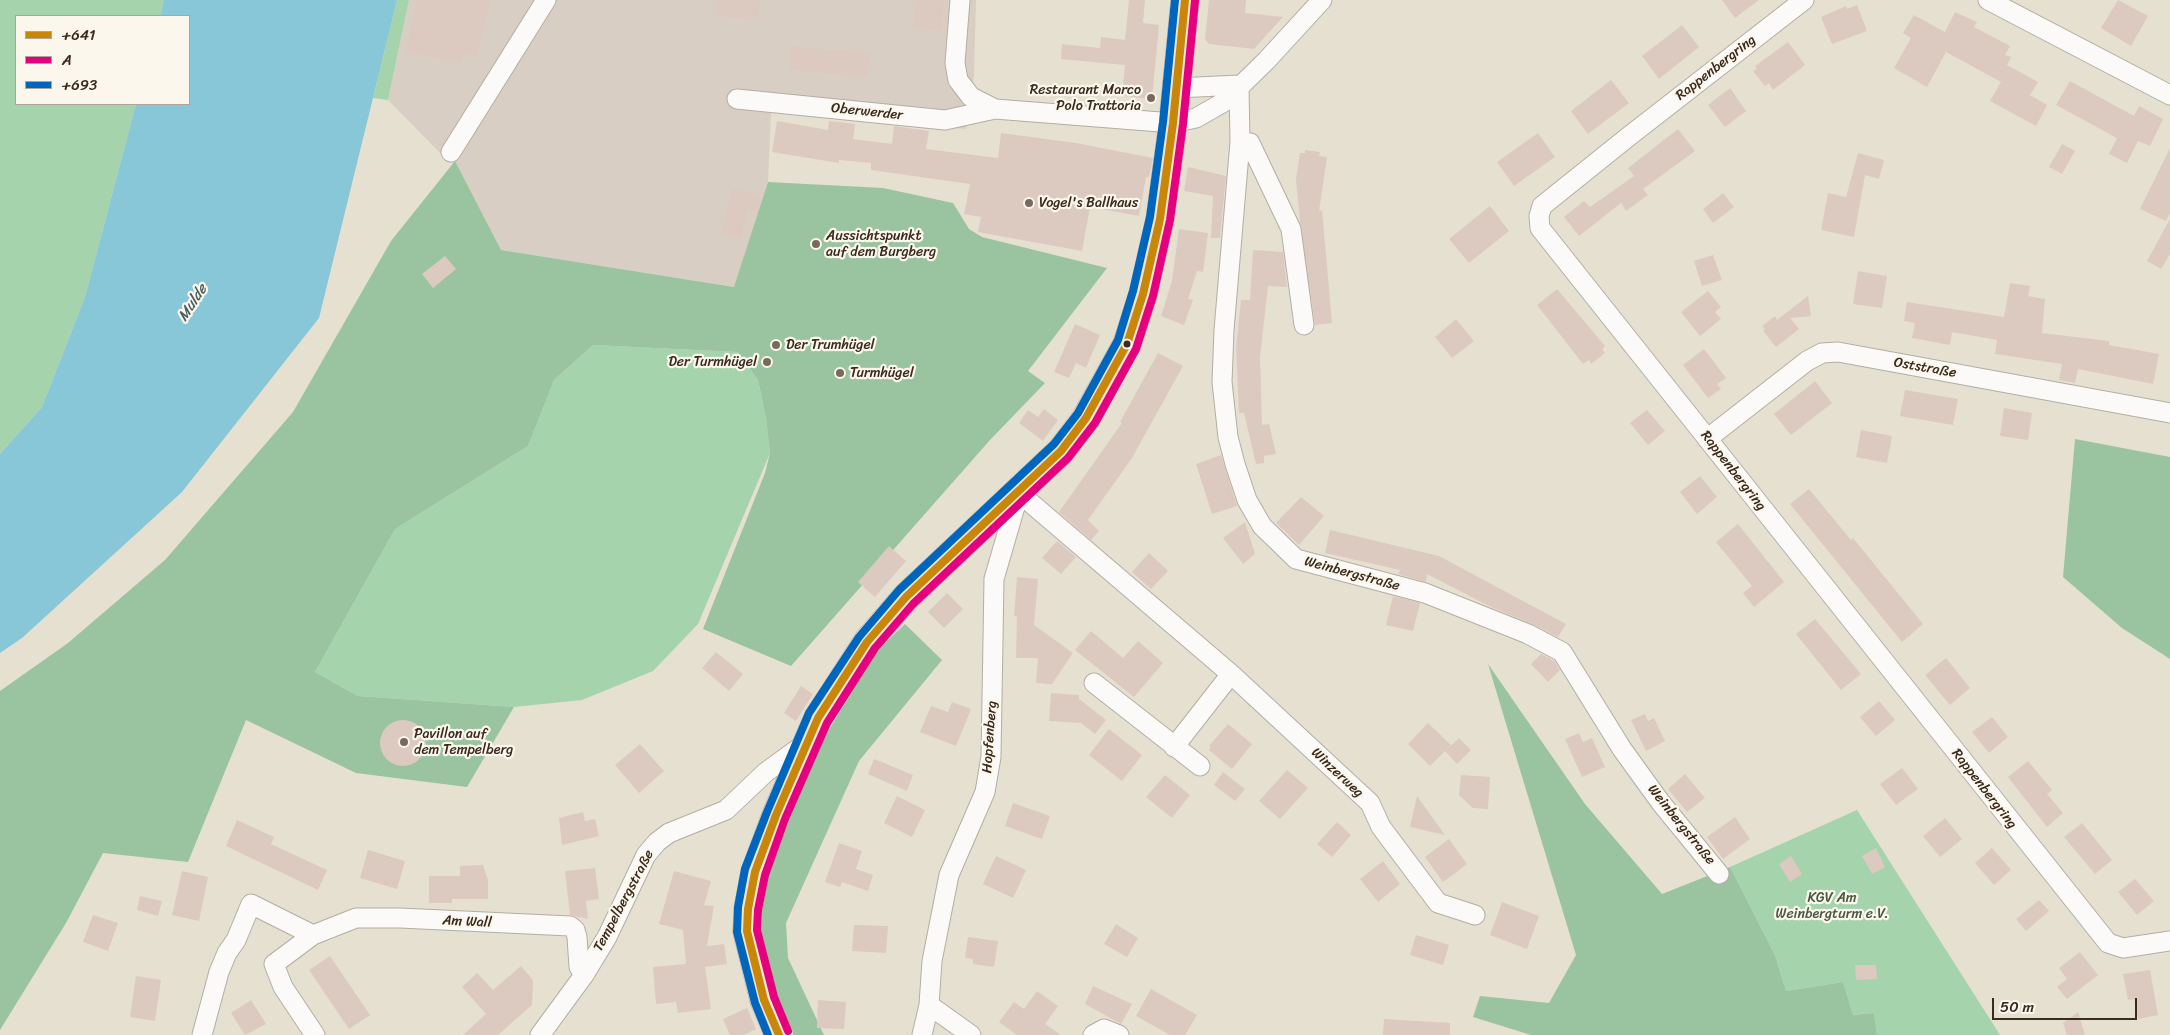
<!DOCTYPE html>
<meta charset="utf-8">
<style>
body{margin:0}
#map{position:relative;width:2170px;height:1035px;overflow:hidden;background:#e6e0d0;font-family:Sriracha,sans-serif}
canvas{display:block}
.legend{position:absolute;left:15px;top:15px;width:175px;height:90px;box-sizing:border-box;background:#fbf7ec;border:1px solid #aea59a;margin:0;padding:6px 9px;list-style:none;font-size:15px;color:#3b2a1e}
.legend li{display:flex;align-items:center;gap:10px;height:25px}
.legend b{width:25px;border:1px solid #aea59a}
.scale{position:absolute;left:1992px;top:998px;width:145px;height:22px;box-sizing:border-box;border:2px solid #3b2a1e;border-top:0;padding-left:6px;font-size:15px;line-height:18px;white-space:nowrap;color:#3b2a1e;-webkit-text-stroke:4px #fbf7ec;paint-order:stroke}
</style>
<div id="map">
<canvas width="2170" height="1035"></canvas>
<ul class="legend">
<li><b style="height:6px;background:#c88708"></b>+641</li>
<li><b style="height:6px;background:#e5007d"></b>A</li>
<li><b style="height:6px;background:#0065bd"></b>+693</li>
</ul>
<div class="scale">50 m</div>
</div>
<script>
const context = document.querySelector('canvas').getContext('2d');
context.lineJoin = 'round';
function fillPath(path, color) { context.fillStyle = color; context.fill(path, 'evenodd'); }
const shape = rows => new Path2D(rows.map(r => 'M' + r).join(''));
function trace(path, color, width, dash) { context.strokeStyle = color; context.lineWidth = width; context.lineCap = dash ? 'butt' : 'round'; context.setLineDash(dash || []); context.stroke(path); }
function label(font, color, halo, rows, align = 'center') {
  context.font = font + ' Sriracha,sans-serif'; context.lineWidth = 4.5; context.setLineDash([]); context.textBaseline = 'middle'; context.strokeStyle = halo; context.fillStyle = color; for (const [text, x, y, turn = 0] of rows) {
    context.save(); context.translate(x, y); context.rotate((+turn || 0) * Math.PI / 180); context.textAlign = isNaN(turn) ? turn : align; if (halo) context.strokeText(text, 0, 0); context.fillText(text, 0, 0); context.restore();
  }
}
fillPath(shape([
 [409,0,976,0,974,75,966,129,771,112,768,182,735,287,501,250,455,161,440,153,388,100]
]), '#d9cec4');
fillPath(shape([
 [0,0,164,0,160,16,16,16,16,104,136,104,85,297,42,407,0,454],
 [397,0,409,0,388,100,373,98],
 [593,345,738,352,758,380,766,418,770,453,698,624,653,671,582,700,514,707,358,696,315,672,395,529,528,446,554,380],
 [1857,810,2000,1035,1877,1035,1874,1013,1853,1015,1843,982,1786,991,1775,955,1730,867]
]), '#a5d3ac');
fillPath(shape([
 [455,161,501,250,734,287,768,182,883,188,953,203,969,229,982,237,1107,268,1028,371,1045,383,990,440,791,666,703,629,765,473,770,453,766,418,758,380,738,352,593,345,554,380,528,446,395,529,315,672,358,696,514,707,467,787,356,773,246,720,188,862,103,853,66,923,0,1030,0,691,68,643,165,560,293,412,391,241],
 [2075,439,2170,457,2170,659,2122,628,2063,577],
 [905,624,942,660,859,761,786,923,788,958,824,1035,793,1035,774,996,758,927,761,895,816,751,878,650],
 [1488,664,1585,804,1662,894,1730,867,1775,955,1786,991,1843,982,1853,1015,1874,1013,1877,1035,1531,1035,1473,1017,1480,996,1549,1003,1576,955]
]), '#9ac3a0');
fillPath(shape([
 [164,0,397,0,319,318,182,492,22,638,0,653,0,454,42,407,85,297,136,104,189,104,189,16,160,16]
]), '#87c7d8');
fillPath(shape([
 [417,0,491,0,477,57,463,54,461,63,406,52],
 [716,0,760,0,758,20,715,16],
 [916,0,944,0,941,31,913,28],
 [1129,0,1145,0,1143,23,1159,25,1152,99,1122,96,1125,65,1061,59,1062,44,1100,48,1101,37,1125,40],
 [1209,0,1246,0,1245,13,1283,17,1254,49,1209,44,1205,39],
 [1722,0,1759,0,1735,18],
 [2118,0,2148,16,2131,46,2101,28],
 [1857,5,1867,31,1832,44,1821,17,1846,6,1847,9],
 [1955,12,1977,22,1974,27,2010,46,2005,55,2011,57,2007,65,2038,82,2030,95,2047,105,2036,126,1990,101,2001,82,1946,52,1927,87,1894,68,1911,38,1903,33,1914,15,1945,32],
 [1682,25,1699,47,1659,79,1642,56],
 [1788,42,1805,65,1773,90,1769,83,1765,86,1753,71,1757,69,1755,66],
 [791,46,870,53,867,77,789,70],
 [1611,80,1629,103,1588,134,1571,111],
 [2070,81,2134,116,2139,106,2163,119,2150,146,2138,141,2127,163,2109,154,2117,138,2056,105],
 [1730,88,1746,111,1725,127,1708,105],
 [777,121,828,130,829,121,855,124,853,139,892,144,894,126,929,131,926,149,998,158,1001,133,1076,143,1153,158,1149,177,1146,177,1139,216,1090,207,1082,251,978,232,981,217,964,214,970,184,871,170,871,163,839,160,839,163,772,152],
 [1678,129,1695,151,1643,189,1648,195,1626,211,1621,203,1579,236,1564,217,1584,201,1590,207,1634,176,1628,168],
 [1538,133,1555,157,1514,186,1497,162],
 [2062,144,2075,151,2062,174,2049,167],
 [2170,148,2170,213,2166,221,2140,209],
 [1305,150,1320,152,1319,156,1327,157,1319,211,1322,210,1332,323,1315,325,1300,221,1296,179,1300,153,1305,153],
 [1858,153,1884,160,1879,179,1865,175,1854,237,1821,230,1828,193,1846,197],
 [1188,167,1226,176,1220,238,1211,238,1213,196,1184,191],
 [732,189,761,196,757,212,748,209,740,239,720,234],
 [1723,193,1734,207,1713,223,1703,209],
 [1490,206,1509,231,1469,263,1449,239],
 [2170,219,2170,254,2161,269,2147,261],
 [1179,229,1208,233,1203,272,1197,271,1188,299,1193,300,1184,325,1161,316,1172,281],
 [1253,250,1283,252,1287,287,1268,286,1260,357,1262,425,1269,424,1276,454,1264,456,1264,463,1256,464,1244,413,1239,413,1236,348,1241,300,1250,300],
 [1713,255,1722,280,1702,286,1694,261],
 [445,256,456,269,433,288,422,274],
 [1858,271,1887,276,1882,308,1853,304],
 [2010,283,2030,286,2028,296,2045,299,2042,333,2109,341,2109,345,2159,354,2153,384,2078,369,2075,383,2059,380,2062,364,1995,354,1997,340,1952,332,1950,345,1912,338,1915,323,1904,321,1907,302,2004,317],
 [1557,289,1605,346,1602,349,1605,353,1591,364,1589,360,1583,364,1537,305],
 [1708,291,1721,307,1715,312,1721,319,1700,336,1681,312],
 [1808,296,1811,316,1790,318,1799,329,1776,347,1763,331,1765,329,1762,326,1775,316,1777,320],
 [1456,319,1474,341,1452,358,1435,337],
 [1075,324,1100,335,1086,368,1076,363,1069,378,1054,372],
 [1704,349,1726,378,1717,384,1721,389,1708,398,1683,365],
 [1158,353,1183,366,1132,458,1088,520,1099,531,1091,540,1059,512,1122,423,1120,422],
 [1815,381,1832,403,1791,435,1774,414],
 [1905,390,1958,399,1953,425,1900,416],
 [2004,408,2032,413,2028,440,2000,436],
 [1044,409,1058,420,1043,441,1019,423,1028,410,1038,417],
 [1647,410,1665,431,1648,445,1630,423],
 [1861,430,1892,436,1887,463,1856,457],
 [1221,455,1237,506,1212,514,1196,464],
 [1700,476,1717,497,1697,514,1680,492],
 [1809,489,1851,540,1853,538,1923,624,1902,642,1790,504],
 [1301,497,1324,516,1299,545,1276,523],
 [1245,522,1255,554,1243,564,1223,538],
 [1738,524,1784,582,1754,607,1743,593,1752,586,1716,542],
 [1330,530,1439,556,1566,624,1558,637,1532,624,1491,607,1427,574,1426,582,1398,574,1400,570,1325,553],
 [1057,541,1076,557,1061,574,1042,558],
 [889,546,906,561,875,597,858,582],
 [1149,553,1168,571,1151,589,1132,572],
 [1017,577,1038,579,1034,625,1073,653,1052,684,1036,683,1038,658,1016,658,1017,616,1014,616],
 [947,593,963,609,944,628,928,612],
 [1393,596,1420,603,1413,631,1386,625],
 [1815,619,1861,674,1841,690,1796,634],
 [1091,631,1123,658,1138,641,1163,663,1134,697,1075,650],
 [716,652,743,674,729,691,702,668],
 [1541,654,1554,661,1560,670,1548,682,1531,664],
 [1946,658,1970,688,1950,705,1925,675],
 [801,686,813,694,796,721,784,713],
 [1051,693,1079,695,1079,699,1106,720,1095,734,1081,723,1049,721],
 [1879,701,1895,720,1876,736,1860,717],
 [952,702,971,709,956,746,920,732,931,706,948,712],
 [1645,714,1648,721,1654,718,1665,741,1646,751,1631,720],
 [1992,717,2008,737,1989,753,1972,732],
 '380 743a23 23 0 1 1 46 0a23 23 0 1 1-46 0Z',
 [1428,723,1451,745,1430,766,1408,744],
 [1228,724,1252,744,1232,769,1209,750,1211,747,1209,746],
 [1109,729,1142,755,1122,781,1089,755],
 [1579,733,1583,742,1592,738,1605,767,1582,777,1565,739],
 [1459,738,1471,750,1457,764,1445,751],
 [640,744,664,771,639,793,615,765],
 [874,759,913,775,907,791,868,774],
 [2028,761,2052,790,2047,794,2063,813,2047,827,2008,777],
 [1902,768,1918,789,1896,805,1880,784],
 [1287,770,1308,788,1280,819,1259,801],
 [1223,772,1245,789,1235,801,1214,785],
 [1685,774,1705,798,1687,812,1668,789],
 [1165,775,1190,795,1172,818,1146,797],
 [1461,775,1490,777,1488,809,1473,808,1459,795],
 [897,796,925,810,912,837,884,823],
 [1417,796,1445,835,1410,827],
 [1013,803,1050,816,1042,839,1005,826],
 [583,812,585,821,595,819,599,836,562,845,559,818],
 [1735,817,1750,839,1723,859,1707,837],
 [1945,818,1962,839,1940,857,1923,836],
 [237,820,274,837,271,844,327,870,318,890,226,846],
 [1337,822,1351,835,1332,857,1317,844],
 [2082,823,2112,860,2095,874,2064,837],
 [1449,839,1467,864,1443,882,1425,857],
 [839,843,862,851,856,869,873,875,868,891,842,882,840,887,825,882],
 [1876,848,1885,867,1872,874,1862,856],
 [1992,848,2011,870,1994,885,1975,863],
 [368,850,405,861,397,889,360,878],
 [996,856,1026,870,1013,898,983,884],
 [1791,856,1802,874,1790,882,1779,864],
 [1383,861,1400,884,1378,902,1360,879],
 [483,865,488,880,488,899,452,899,452,903,429,903,429,876,460,876,460,866],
 [595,868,599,899,586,901,588,919,570,915,565,871],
 [182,871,208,877,199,921,172,915],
 [674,871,711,881,704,905,714,906,707,946,724,944,727,964,705,967,711,1009,678,1013,676,1002,656,1004,653,967,686,964,683,930,659,924],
 [2135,879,2154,901,2137,915,2118,892],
 [140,896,162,901,158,916,137,910],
 [2039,900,2049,911,2026,931,2016,919],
 [1502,902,1539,916,1527,949,1490,935],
 [93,915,118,923,108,951,83,942],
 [1116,924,1138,938,1127,957,1104,944],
 [854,925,888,926,886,953,852,951],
 [1416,935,1449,945,1443,965,1410,955],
 [968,937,998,941,994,967,973,964,973,959,965,958],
 [2080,952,2098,975,2067,999,2057,987,2067,979,2059,968],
 [330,956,370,1015,349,1029,309,970],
 [1855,965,1876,965,1877,979,1856,980],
 [521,966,533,980,532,1005,498,1035,463,1035,486,1014,462,987,477,973,493,990],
 [2150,970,2158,1015,2138,1019,2134,999,2128,1000,2123,974],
 [136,976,161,980,155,1021,130,1017],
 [1093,986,1132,1004,1121,1024,1085,1004],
 [1151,989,1197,1015,1185,1035,1170,1035,1136,1016],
 [1037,991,1058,1006,1045,1024,1061,1035,1017,1035,999,1022,1014,1002,1024,1009],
 [251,1000,266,1024,245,1035,231,1013],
 [818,1000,846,1002,844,1029,817,1028],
 [747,1008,756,1029,744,1035,730,1035,723,1019],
 [2078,1012,2085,1035,2067,1035,2063,1023],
 [1384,1019,1450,1023,1450,1035,1383,1035]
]), '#dccac0');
const street = shape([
 [960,0,955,63,958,80,971,97,995,109,1173,123,1196,118,1224,102,1266,61,1322,0],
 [1804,0,1628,137,1542,206,1539,216,1540,228,2108,943,2123,948,2170,941],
 [1988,0,2170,95],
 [1239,85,1240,142,1224,330,1222,382,1228,437,1235,464,1247,500,1262,526,1296,559,1425,593,1528,634,1562,652,1622,749,1661,803,1719,874],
 [1177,88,1239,85],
 [737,99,945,120,995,109],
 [1240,142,1250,143,1291,229,1304,325],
 [451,152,546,0],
 [1707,439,1807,361,1822,353,1838,352,2170,413],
 [1094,683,1200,766],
 [1174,747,1231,674],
 [929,1005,971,1035],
 [202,1035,219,972,227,953,236,940,251,904,313,935],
 [315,1035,283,987,274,964,313,935,356,918,400,918,570,926,575,930,577,937,579,967,584,975],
 [540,1035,584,975,607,937,646,855,657,842,669,833,726,810,766,772,806,743],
 [922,1035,929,1005,932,961,949,875,985,792,991,757,994,579,1019,493,1231,674,1370,803,1381,827,1438,903,1475,915],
 [1093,1035,1104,1029,1119,1035]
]);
const primary = shape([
 [779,1035,764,1000,747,931,748,909,755,872,776,815,818,718,867,642,906,597,1061,451,1086,418,1127,344,1143,294,1160,219,1173,123,1185,0]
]);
trace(street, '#b3aea3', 21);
trace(primary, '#b3aea3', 29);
trace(street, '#fbfaf8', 19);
trace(primary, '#eee5dd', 28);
trace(shape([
 [779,1035,764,1000,747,931,748,909,755,872,776,815,818,718,867,642,906,597,1061,451,1086,418,1127,344,1143,294,1160,219,1173,123,1185,0]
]), '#c88708', 8);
trace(shape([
 [788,1031,774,997,757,930,758,910,765,875,785,819,827,723,875,648,913,604,1068,458,1095,423,1136,349,1153,296,1170,220,1183,124,1195,1]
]), '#e5007d', 8);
trace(shape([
 [768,1035,755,1003,737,932,738,907,745,869,767,812,809,713,859,637,899,590,1054,444,1078,413,1118,340,1133,291,1150,217,1163,122,1175,0]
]), '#0065bd', 8);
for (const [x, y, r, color] of [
 [1151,98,5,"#776a5c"],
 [1029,203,5,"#776a5c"],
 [816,244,5,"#776a5c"],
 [1127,344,4.5,"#3b2a1e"],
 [776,345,5,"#776a5c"],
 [767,362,5,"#776a5c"],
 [840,373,5,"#776a5c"],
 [404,742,5,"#776a5c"]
]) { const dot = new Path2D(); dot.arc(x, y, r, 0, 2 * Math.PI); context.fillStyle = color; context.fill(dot); trace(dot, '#fbf7ec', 2); }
label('14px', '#3b2a1e', '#fbf7ec', [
 ["Rappenbergring",1716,68,-38],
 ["Oberwerder",867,112,6],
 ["Oststraße",1925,368,10],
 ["Rappenbergring",1733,471,52],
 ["Weinbergstraße",1352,574,15],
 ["Hopfenberg",990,737,-86],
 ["Winzerweg",1337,773,43],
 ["Rappenbergring",1984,789,52],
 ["Weinbergstraße",1681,825,51],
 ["Tempelbergstraße",624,901,-62],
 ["Am Wall",467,922,3]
]);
label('14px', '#3b2a1e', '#fbf7ec', [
 ["Restaurant Marco",1141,90,"right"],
 ["Polo Trattoria",1141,106,"right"],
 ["Vogel's Ballhaus",1039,203],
 ["Aussichtspunkt",826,236],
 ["auf dem Burgberg",826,252],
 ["Der Trumhügel",786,345],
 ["Der Turmhügel",757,362,"right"],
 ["Turmhügel",850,373],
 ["Pavillon auf",414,734],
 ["dem Tempelberg",414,750]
], 'left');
label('14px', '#4b5940', '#fbf7ec', [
 ["KGV Am",1832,898],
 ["Weinbergturm e.V.",1832,914]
]);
label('italic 15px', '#475d60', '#fbf7ec', [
 ["Mulde",193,303,-57]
]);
</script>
